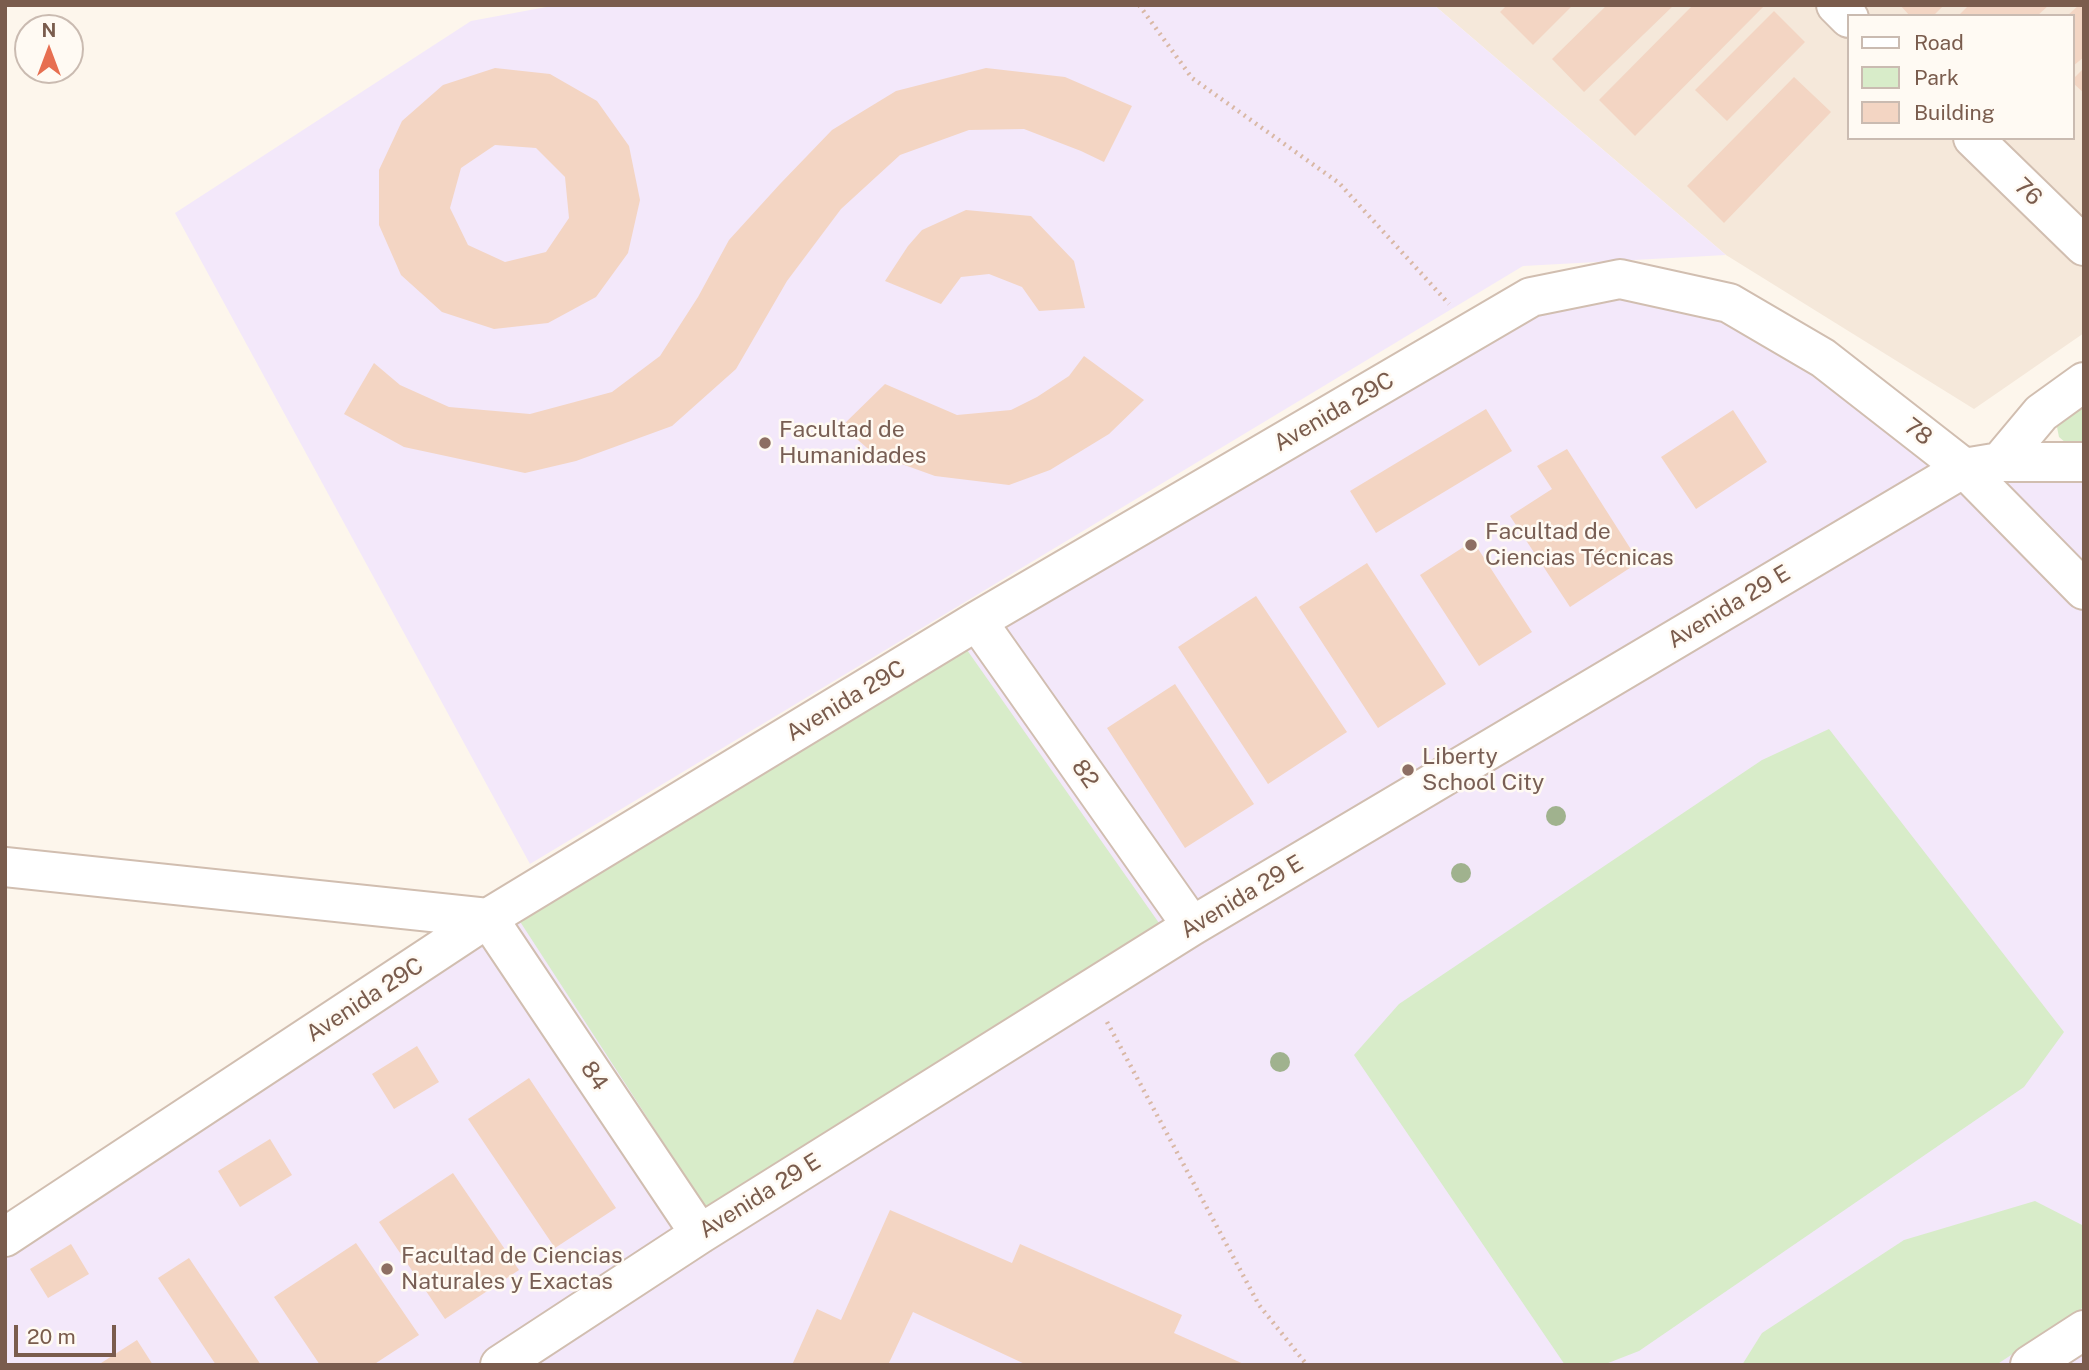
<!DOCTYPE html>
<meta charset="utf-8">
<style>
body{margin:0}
#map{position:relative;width:2089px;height:1370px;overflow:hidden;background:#fdf6ec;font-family:"Public Sans",sans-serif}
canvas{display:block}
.frame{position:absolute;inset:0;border:7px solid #7a5c4d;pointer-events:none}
.legend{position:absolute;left:1847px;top:14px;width:228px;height:126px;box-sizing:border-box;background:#fffaf3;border:2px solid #cabbb1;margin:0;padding:9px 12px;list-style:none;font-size:21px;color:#7a5c4d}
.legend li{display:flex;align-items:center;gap:14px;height:35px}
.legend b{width:35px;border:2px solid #cabbb1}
.north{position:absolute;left:14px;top:14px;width:70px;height:70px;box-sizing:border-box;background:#fffaf3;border:2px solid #cabbb1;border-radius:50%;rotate:0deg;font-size:19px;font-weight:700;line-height:28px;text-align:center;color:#7a5c4d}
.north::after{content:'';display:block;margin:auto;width:24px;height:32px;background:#e76f51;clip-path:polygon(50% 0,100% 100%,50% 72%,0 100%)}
.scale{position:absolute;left:14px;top:1325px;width:102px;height:32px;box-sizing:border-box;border:4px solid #7a5c4d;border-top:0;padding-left:9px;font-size:21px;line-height:24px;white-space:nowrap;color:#7a5c4d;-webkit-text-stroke:5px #fffaf3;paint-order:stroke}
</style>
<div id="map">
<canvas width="2089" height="1370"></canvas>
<div class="frame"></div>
<ul class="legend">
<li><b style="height:9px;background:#fff"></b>Road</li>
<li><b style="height:19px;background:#d8ecc9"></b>Park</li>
<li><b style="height:19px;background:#f3d5c3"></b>Building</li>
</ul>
<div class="north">N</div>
<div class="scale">20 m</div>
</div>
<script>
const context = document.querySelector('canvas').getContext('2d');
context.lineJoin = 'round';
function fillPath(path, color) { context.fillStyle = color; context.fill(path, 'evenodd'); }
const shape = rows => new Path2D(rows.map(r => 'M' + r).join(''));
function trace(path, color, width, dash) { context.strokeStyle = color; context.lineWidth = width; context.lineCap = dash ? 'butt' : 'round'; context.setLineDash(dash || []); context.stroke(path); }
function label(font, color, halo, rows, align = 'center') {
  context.font = font + ' "Public Sans",sans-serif'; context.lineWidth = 5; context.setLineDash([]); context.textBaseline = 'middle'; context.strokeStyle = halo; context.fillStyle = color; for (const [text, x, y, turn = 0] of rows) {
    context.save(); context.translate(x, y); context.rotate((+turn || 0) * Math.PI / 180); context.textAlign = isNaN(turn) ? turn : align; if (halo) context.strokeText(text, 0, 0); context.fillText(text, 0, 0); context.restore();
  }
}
fillPath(shape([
 [1434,5,2084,5,2084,333,1974,409,1726,255],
 [1849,16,2073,16,2073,138,1849,138]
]), '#f5e8da');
fillPath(shape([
 [557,5,1434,5,1726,255,1523,266,530,864,175,213,471,21],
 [1620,279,1729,303,1964,468,2084,462,2084,1365,5,1365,5,1237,1531,297]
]), '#f3e8fa');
fillPath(shape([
 [2084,397,2084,445,2066,443,2059,437,2057,427,2064,411],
 [967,650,1159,923,706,1208,519,920],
 [1829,729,2064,1032,2024,1087,1639,1351,1603,1365,1565,1365,1354,1055,1399,1004,1762,760],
 [2035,1201,2084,1226,2084,1307,1996,1365,1742,1365,1762,1333,1904,1240]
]), '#d8ecc9');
fillPath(shape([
 [1507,5,1573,5,1533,45,1500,12],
 [1607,5,1674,5,1584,92,1552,59],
 [1693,5,1765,5,1635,136,1599,100],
 [1900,5,1944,5,1933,16,1910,16],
 [1969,5,2049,5,2037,16,1958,16],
 [2079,5,2084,5,2084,57,2073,66,2073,16,2067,16],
 [1774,11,1805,42,1727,121,1695,90],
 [495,68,550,74,597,101,629,146,640,200,628,253,596,297,548,323,494,329,442,312,401,275,379,225,379,170,402,121,443,85],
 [495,145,536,148,565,177,569,218,546,252,505,262,468,245,450,208,461,168],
 [986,68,1065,77,1132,106,1104,162,1081,151,1024,129,969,130,900,155,841,209,787,281,736,369,672,426,576,461,525,473,404,447,344,414,374,363,400,385,449,407,530,414,612,392,660,356,698,297,729,240,780,184,832,130,896,91],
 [2084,68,2084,93,2073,83,2073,79],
 [1794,77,1831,112,1724,223,1687,186],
 [966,210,1031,216,1074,261,1085,308,1039,311,1022,287,989,274,961,277,941,304,885,281,908,246,922,230],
 [1084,356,1144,400,1109,434,1050,470,1009,485,935,476,874,454,842,426,885,384,957,415,1011,410,1037,397,1069,376],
 [1486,409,1512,451,1376,533,1350,491],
 [1733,410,1767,462,1696,509,1661,457],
 [1567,449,1639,562,1570,607,1510,516,1552,489,1537,466],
 [1473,541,1532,632,1479,666,1420,575],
 [1367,563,1446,684,1378,728,1299,607],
 [1256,596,1347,732,1268,784,1178,647],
 [1175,684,1254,804,1185,848,1107,728],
 [417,1046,439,1082,394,1109,372,1074],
 [529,1078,616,1208,555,1248,468,1119],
 [270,1139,292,1175,240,1207,218,1171],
 [453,1173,519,1270,445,1319,379,1222],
 [890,1210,1012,1263,1020,1244,1182,1315,1174,1333,1246,1365,1027,1365,913,1312,888,1365,792,1365,817,1309,841,1320],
 [356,1243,419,1335,373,1365,320,1365,274,1297],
 [71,1244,89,1274,48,1298,30,1269],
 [189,1258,261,1365,216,1365,158,1278],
 [137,1340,153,1365,98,1365]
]), '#f3d5c3');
const minor = shape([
 [1836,5,1849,18],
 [1973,138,2084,246],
 [2000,462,2041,413,2084,382],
 [977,621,1192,926],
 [5,867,488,918,700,1234],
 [5,1237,488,918,977,621,1531,297,1620,279,1729,303,1823,358,1964,468,2084,590],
 [500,1365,700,1234,1192,926,1964,468,2000,462,2084,462],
 [2030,1365,2084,1330]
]);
trace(minor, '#d1beb0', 42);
trace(shape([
 [1139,5,1192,78,1339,183,1449,304],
 [1107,1022,1259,1305,1307,1365]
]), '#d9b8a5', 4.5, [2, 5]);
trace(minor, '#fff', 38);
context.fillStyle = '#a0b28e';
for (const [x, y] of [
 [1556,816],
 [1461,873],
 [1280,1062]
]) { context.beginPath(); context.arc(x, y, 10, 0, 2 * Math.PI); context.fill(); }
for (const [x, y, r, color] of [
 [765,443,7,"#8d6e63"],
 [1471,545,7,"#8d6e63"],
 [1408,770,7,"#8d6e63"],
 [387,1269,7,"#8d6e63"]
]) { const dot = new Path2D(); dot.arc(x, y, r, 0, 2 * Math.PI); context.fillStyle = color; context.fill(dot); trace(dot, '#fffaf3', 2.5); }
label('23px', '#7a5c4d', '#fffaf3', [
 ["76",2028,192,44],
 ["Avenida 29C",1334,412,-30],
 ["78",1918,432,38],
 ["Avenida 29 E",1729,607,-31],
 ["Avenida 29C",846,701,-31],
 ["82",1085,774,55],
 ["Avenida 29 E",1242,897,-31],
 ["Avenida 29C",365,1000,-33],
 ["84",594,1076,56],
 ["Avenida 29 E",760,1196,-32]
]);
label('23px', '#785e54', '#fffaf3', [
 ["Facultad de",779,430],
 ["Humanidades",779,456],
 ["Facultad de",1485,532],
 ["Ciencias Técnicas",1485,558],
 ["Liberty",1422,757],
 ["School City",1422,783],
 ["Facultad de Ciencias",401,1256],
 ["Naturales y Exactas",401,1282]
], 'left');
</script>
